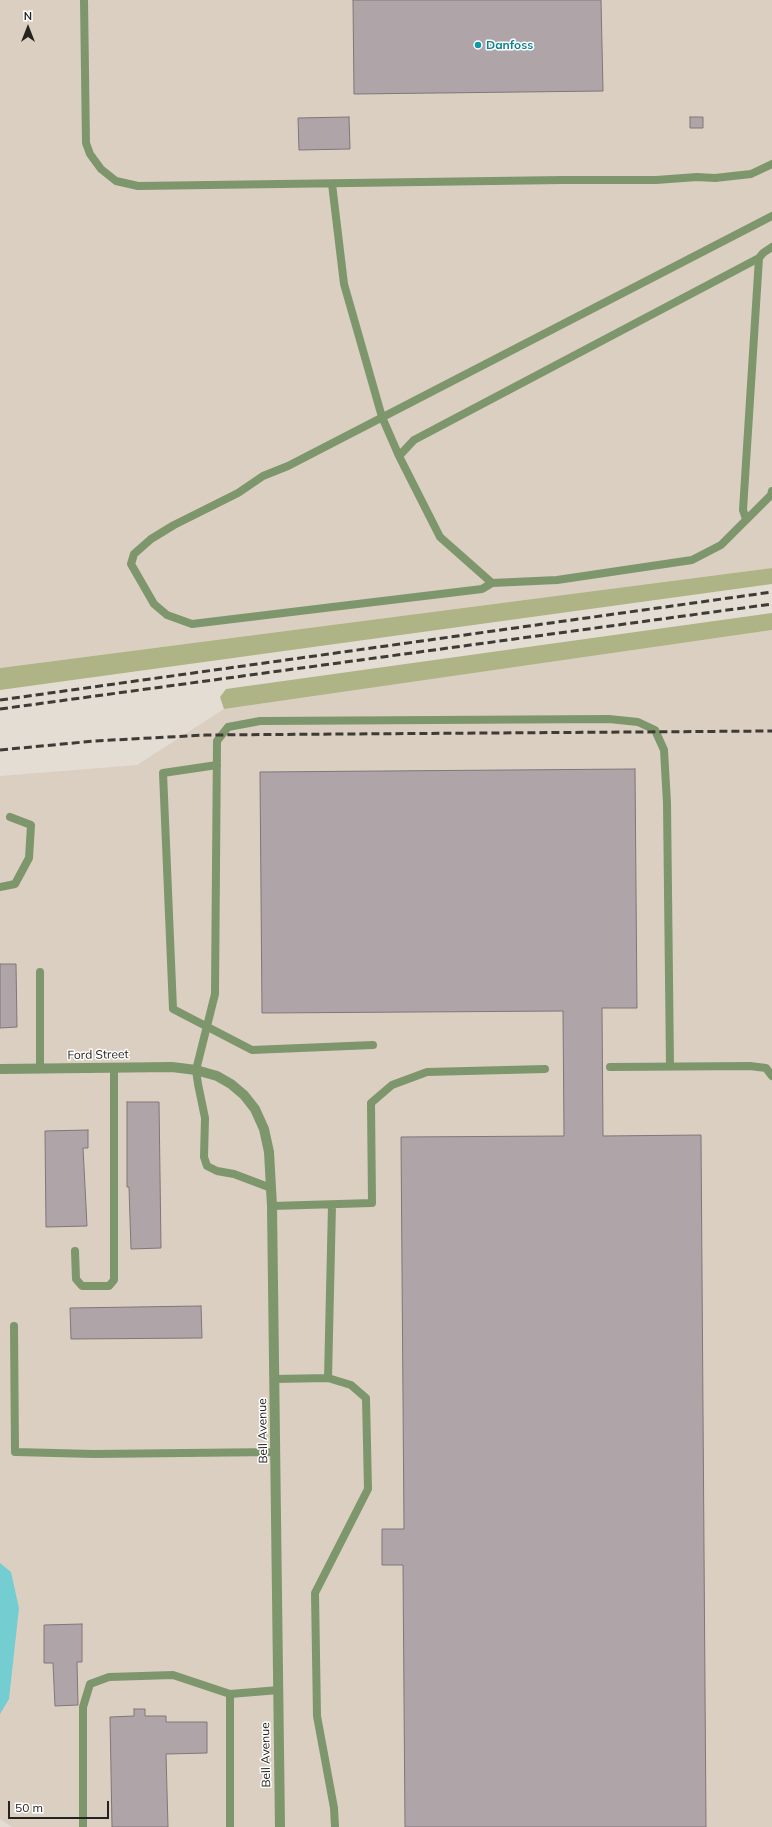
<!DOCTYPE html>
<style>
body{margin:0}
#map{position:relative;width:772px;height:1827px;overflow:hidden;background:#e4ddd4;font-family:Mulish,sans-serif}
canvas{display:block}
.north{position:absolute;left:8px;top:8px;width:40px;height:40px;-webkit-text-stroke:3px #fff;paint-order:stroke;rotate:0deg;font-size:11px;font-weight:700;line-height:16px;text-align:center;color:#25231f}
.north::after{content:'';display:block;margin:auto;width:14px;height:18px;background:#25231f;clip-path:polygon(50% 0,100% 100%,50% 72%,0 100%)}
.scale{position:absolute;left:8px;top:1801px;width:101px;height:18px;box-sizing:border-box;border:2px solid #25231f;border-top:0;padding-left:5px;font-size:12px;line-height:14px;white-space:nowrap;color:#25231f;-webkit-text-stroke:3px #fff;paint-order:stroke}
</style>
<div id="map">
<canvas width="772" height="1827"></canvas>
<div class="north">N</div>
<div class="scale">50 m</div>
</div>
<script>
const context = document.querySelector('canvas').getContext('2d');
context.lineJoin = 'round';
function fillPath(path, color) { context.fillStyle = color; context.fill(path, 'evenodd'); }
const shape = rows => new Path2D(rows.map(r => 'M' + r).join(''));
function trace(path, color, width, dash) { context.strokeStyle = color; context.lineWidth = width; context.lineCap = dash ? 'butt' : 'round'; context.setLineDash(dash || []); context.stroke(path); }
function label(font, color, halo, rows, align = 'center') {
  context.font = font + ' Mulish,sans-serif'; context.lineWidth = 3; context.setLineDash([]); context.textBaseline = 'middle'; context.strokeStyle = halo; context.fillStyle = color; for (const [text, x, y, turn = 0] of rows) {
    context.save(); context.translate(x, y); context.rotate((+turn || 0) * Math.PI / 180); context.textAlign = isNaN(turn) ? turn : align; if (halo) context.strokeText(text, 0, 0); context.fillText(text, 0, 0); context.restore();
  }
}
fillPath(shape([
 [0,0,772,0,772,568,0,668],
 [772,630,772,1827,12,1827,0,1819,0,776,137,765,224,709]
]), '#dbcfc1');
fillPath(shape([
 [772,568,772,584,0,690,0,668],
 [772,613,772,630,224,709,220,697,226,689]
]), '#aeb485');
fillPath(shape([
 [0,1563,11,1572,19,1608,9,1699,0,1714]
]), '#74cdd1');
const building = shape([
 [353,0,601,0,603,91,354,94,353,0],
 [349,117,350,149,299,150,298,118,349,117],
 [690,117,703,117,703,128,690,128,690,117],
 [635,769,637,1008,602,1008,603,1136,701,1135,706,1827,405,1827,403,1565,382,1565,382,1529,404,1529,401,1137,564,1136,563,1011,262,1013,260,772,635,769],
 [0,964,16,964,17,1027,0,1028,0,964],
 [127,1102,159,1102,161,1248,131,1249,129,1187,127,1187,127,1102],
 [88,1130,88,1148,83,1148,87,1226,46,1227,45,1131,88,1130],
 [201,1306,202,1338,71,1339,70,1308,201,1306],
 [82,1624,82,1662,77,1662,78,1705,55,1706,53,1663,44,1663,44,1625,82,1624],
 [134,1709,145,1709,145,1716,166,1716,166,1722,207,1722,207,1753,166,1754,168,1827,112,1827,110,1717,134,1716,134,1709]
]);
fillPath(building, '#afa4a7');
trace(building, '#817679', 1);
trace(shape([
 [84,0,86,143,90,154,101,169,116,181,138,186,563,180,656,180,697,177,715,178,751,174,772,164],
 [332,184,344,284,382,417,399,456],
 [772,216,288,466,263,476,238,493,174,525,151,539,134,554,131,564,154,604,167,615,192,624,482,589,492,583,557,580,692,560,721,545,771,495,772,491],
 [746,519,743,510,759,258],
 [492,583,440,537,399,456,414,440,759,258,763,253,772,247],
 [217,765,163,773,173,1009,252,1050,373,1045],
 [0,887,15,884,29,858,31,825,10,817],
 [40,972,40,1069],
 [610,1067,750,1066,766,1068,772,1076],
 [271,1188,234,1174,217,1171,207,1166,204,1157,205,1118,198,1084,196,1070,215,994,217,741,228,727,260,721,609,719,638,722,655,730,664,750,667,803,670,1066],
 [272,1206,372,1203,371,1103,392,1085,427,1072,545,1069],
 [75,1251,76,1279,82,1286,109,1286,114,1280,114,1068],
 [14,1326,15,1452,94,1454,276,1452],
 [328,1378,332,1205],
 [275,1379,328,1378,351,1385,366,1398,368,1489,315,1593,317,1716,334,1808,335,1827],
 [83,1827,83,1707,90,1684,109,1677,173,1675,230,1694],
 [230,1827,230,1694,279,1690]
]), '#7e966c', 8);
trace(shape([
 [0,1069,172,1067,196,1070,217,1076,231,1084,244,1095,255,1109,264,1129,269,1152,272,1206,280,1827]
]), '#7e966c', 10);
trace(shape([
 [0,700,772,592],
 [0,709,772,604],
 [0,750,94,741,206,735,772,731]
]), '#3e3b36', 3, [8, 4]);
for (const [x, y, r, color] of [
 [478,45,4,"#0f9aa8"]
]) { const dot = new Path2D(); dot.arc(x, y, r, 0, 2 * Math.PI); context.fillStyle = color; context.fill(dot); trace(dot, '#fff', 1.5); }
label('bold 12px', '#0d838f', '#fff', [
 ["Danfoss",486,45]
], 'left');
label('12px', '#25231f', '#fff', [
 ["Ford Street",98,1055,-1],
 ["Bell Avenue",263,1431,-91],
 ["Bell Avenue",266,1755,-91]
]);
</script>
